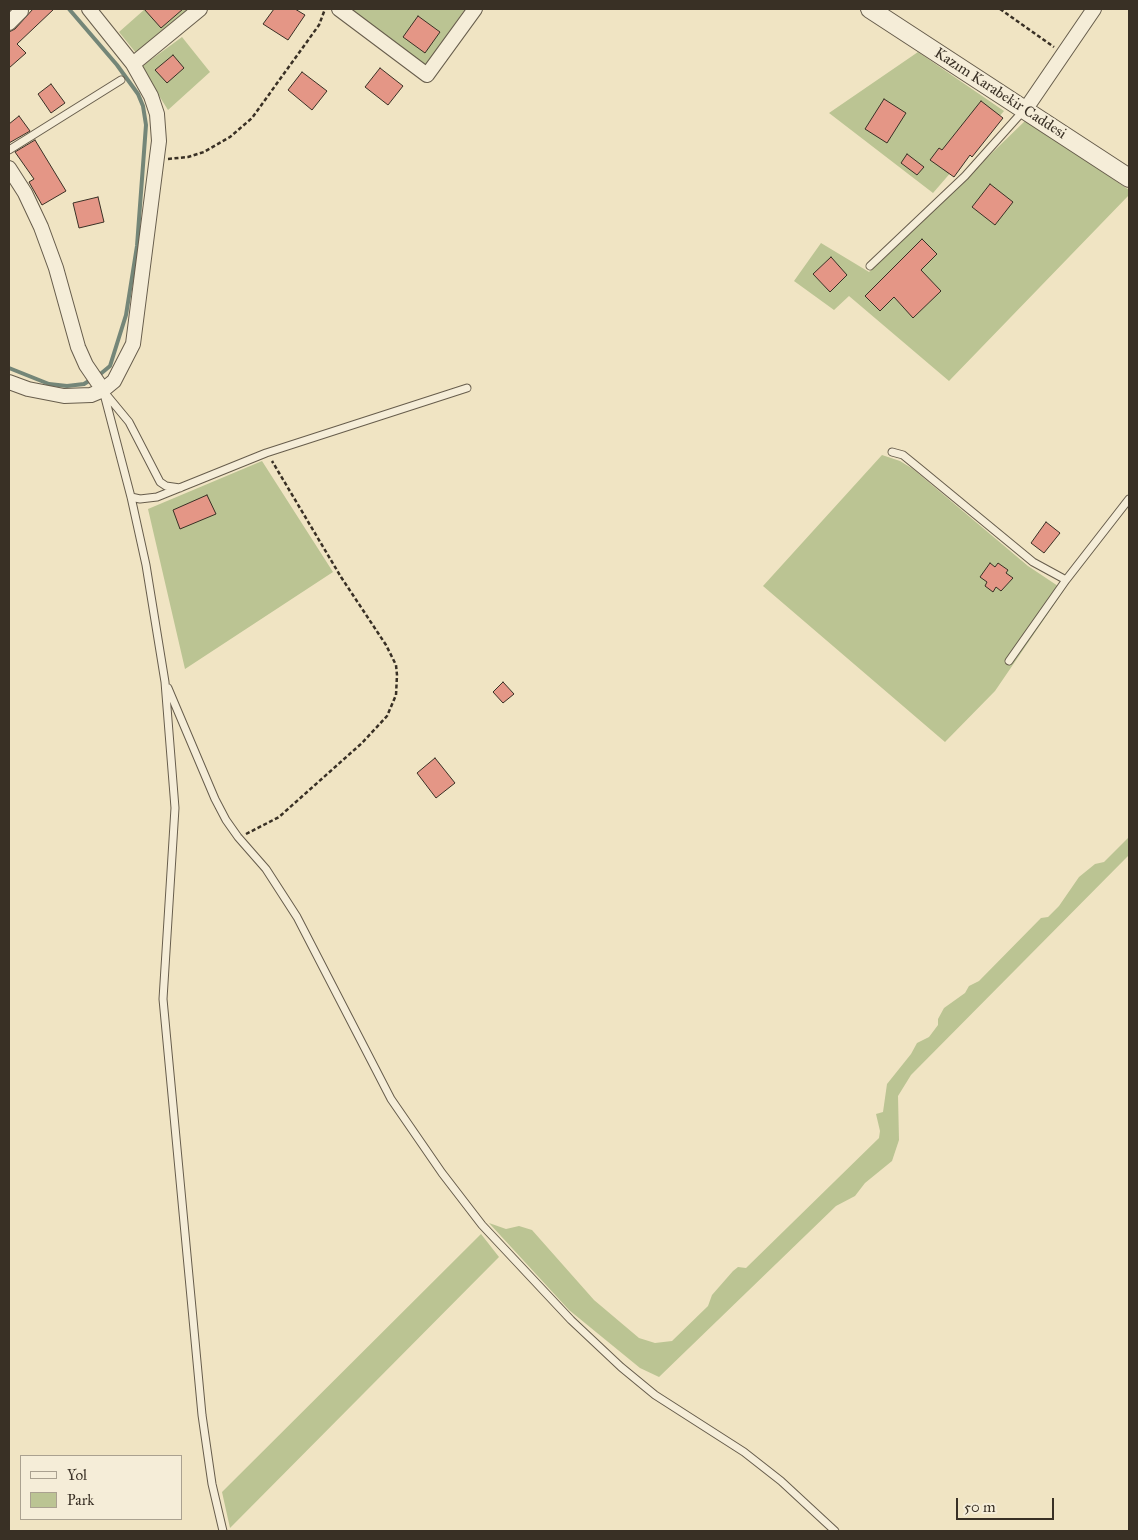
<!DOCTYPE html>
<meta charset="utf-8">
<style>
body{margin:0}
#map{position:relative;width:1138px;height:1540px;overflow:hidden;background:#f0e4c3;font-family:"IM FELL Great Primer",serif}
canvas{display:block}
.frame{position:absolute;inset:0;border:10px solid #393025;pointer-events:none}
.legend{position:absolute;left:20px;top:1455px;width:162px;height:65px;box-sizing:border-box;background:#f5edd8;border:1px solid #aaa190;margin:0;padding:6px 9px;list-style:none;font-size:15px;color:#393025}
.legend li{display:flex;align-items:center;gap:10px;height:25px}
.legend b{width:25px;border:1px solid #aaa190}
.scale{position:absolute;left:956px;top:1498px;width:98px;height:22px;box-sizing:border-box;border:2px solid #393025;border-top:0;padding-left:6px;font-size:15px;line-height:18px;white-space:nowrap;color:#393025;-webkit-text-stroke:4px #f5edd8;paint-order:stroke}
</style>
<div id="map">
<canvas width="1138" height="1540"></canvas>
<div class="frame"></div>
<ul class="legend">
<li><b style="height:6px;background:#f5edd8"></b>Yol</li>
<li><b style="height:14px;background:#bbc493"></b>Park</li>
</ul>
<div class="scale">50 m</div>
</div>
<script>
const context = document.querySelector('canvas').getContext('2d');
context.lineJoin = 'round';
function fillPath(path, color) { context.fillStyle = color; context.fill(path, 'evenodd'); }
const shape = rows => new Path2D(rows.map(r => 'M' + r).join(''));
function trace(path, color, width, dash) { context.strokeStyle = color; context.lineWidth = width; context.lineCap = dash ? 'butt' : 'round'; context.setLineDash(dash || []); context.stroke(path); }
function label(font, color, halo, rows, align = 'center') {
  context.font = font + ' "IM FELL Great Primer",serif'; context.lineWidth = 4; context.setLineDash([]); context.textBaseline = 'middle'; context.strokeStyle = halo; context.fillStyle = color; for (const [text, x, y, turn = 0] of rows) {
    context.save(); context.translate(x, y); context.rotate((+turn || 0) * Math.PI / 180); context.textAlign = isNaN(turn) ? turn : align; if (halo) context.strokeText(text, 0, 0); context.fillText(text, 0, 0); context.restore();
  }
}
fillPath(shape([
 [145,9,189,9,136,53,119,32],
 [349,9,465,9,426,65],
 [182,37,210,72,168,110,141,67],
 [918,52,1004,111,933,193,829,113],
 [1026,120,1129,190,1129,195,949,381,849,296,834,310,794,281,821,243,869,272],
 [882,455,900,461,913,469,1028,566,1064,590,995,691,945,742,763,586],
 [262,461,333,572,185,669,148,509],
 [1129,837,1129,855,911,1075,898,1096,899,1140,892,1161,865,1183,855,1196,836,1206,659,1377,640,1368,569,1310,489,1223,506,1229,519,1226,532,1230,594,1300,639,1338,655,1343,672,1341,708,1306,712,1295,733,1271,738,1267,746,1268,879,1138,880,1131,876,1114,883,1112,887,1084,911,1054,917,1043,929,1037,938,1025,938,1019,944,1008,965,993,969,986,979,981,1041,918,1048,917,1059,906,1079,877,1095,864,1104,862],
 [481,1234,499,1257,230,1528,222,1492]
]), '#bbc493');
trace(shape([
 [69,9,117,65,138,94,143,106,146,125,137,246,126,315,110,366,98,376],
 [9,368,49,384,67,386,84,384,92,379]
]), '#748678', 4);
const building = shape([
 [33,9,54,9,17,44,26,53,9,68,9,32,15,29,33,9],
 [144,9,183,9,161,28,144,9],
 [274,9,295,9,305,15,288,40,263,24,274,9],
 [418,16,440,32,425,53,403,37,418,16],
 [173,55,184,68,167,83,155,70,173,55],
 [380,68,403,86,388,105,365,87,380,68],
 [302,72,327,91,312,110,288,90,302,72],
 [51,84,65,103,51,113,38,94,51,84],
 [884,99,906,113,887,143,865,129,884,99],
 [981,101,1003,118,972,157,970,155,954,177,930,160,939,148,942,150,981,101],
 [19,116,30,131,9,143,9,124,19,116],
 [35,140,66,191,42,205,29,182,34,179,15,152,35,140],
 [907,154,924,167,917,175,901,163,907,154],
 [990,184,1013,202,995,225,972,207,990,184],
 [98,197,104,222,79,228,73,203,98,197],
 [922,239,937,254,921,270,941,291,913,318,894,297,880,311,865,296,922,239],
 [831,257,847,275,830,292,813,274,831,257],
 [207,495,216,514,180,529,173,510,207,495],
 [1046,522,1060,533,1044,553,1031,543,1046,522],
 [990,563,995,567,998,563,1008,570,1006,573,1013,578,1001,591,996,587,993,592,985,586,987,582,980,577,990,563],
 [503,682,514,694,503,703,493,692,503,682],
 [435,758,455,783,436,798,417,773,435,758]
]);
fillPath(building, '#e49686');
trace(building, '#393025', 1);
const service = shape([
 [9,150,121,80],
 [870,266,965,176,1024,110],
 [103,390,131,497,146,565,165,682,175,808,163,999,202,1415,212,1484,223,1531],
 [105,393,129,422,160,482,166,486,180,488],
 [892,452,903,455,919,468,1033,562,1066,580],
 [131,497,140,499,157,497,266,453,467,388],
 [1009,661,1066,580,1129,499],
 [168,688,215,799,226,820,238,837,266,869,297,917,391,1099,442,1173,482,1225,571,1320,621,1367,655,1395,744,1452,781,1481,835,1531]
]);
const minor = shape([
 [339,9,427,75,475,9],
 [9,23,21,11],
 [133,64,200,9],
 [1025,110,1094,9],
 [9,168,25,193,41,227,56,268,78,347,86,365,103,390],
 [9,382,28,389,64,396,91,395,103,390,114,381,133,344,159,141,157,114,151,96,133,64,89,9]
]);
const tertiary = shape([
 [870,9,1129,178]
]);
trace(service, '#675d4c', 9);
trace(minor, '#675d4c', 16);
trace(tertiary, '#675d4c', 20);
trace(shape([
 [1000,9,1054,47],
 [168,159,188,157,204,152,230,137,252,118,319,25,325,9],
 [246,834,279,817,362,743,387,716,396,695,397,675,396,665,386,645,341,577,272,461]
]), '#393025', 2.5, [4, 2.5]);
trace(service, '#f5edd8', 7);
trace(minor, '#f5edd8', 14);
trace(tertiary, '#f5edd8', 18);
label('15px', '#393025', '#f5edd8', [
 ["Kazım Karabekir Caddesi",1000,94,33]
]);
</script>
